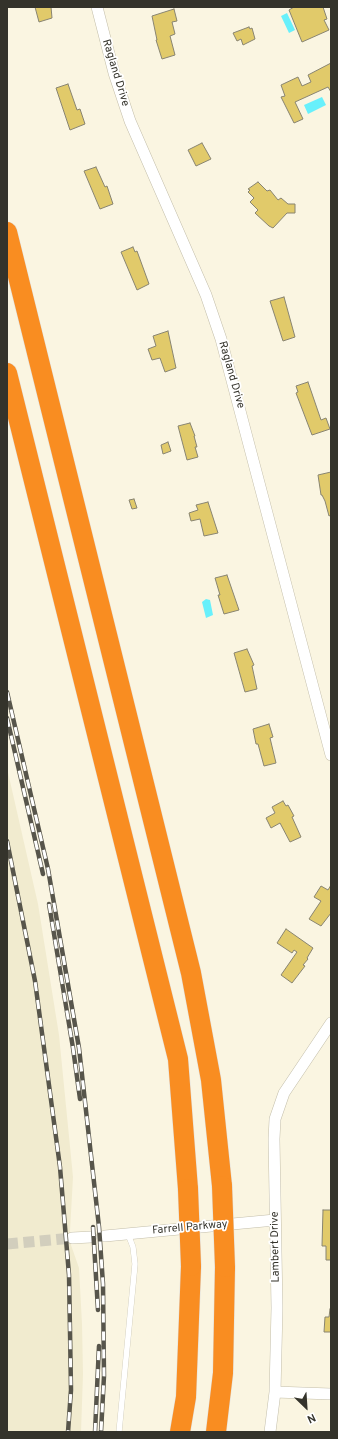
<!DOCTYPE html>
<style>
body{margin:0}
#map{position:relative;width:338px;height:1439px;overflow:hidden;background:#faf5e1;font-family:Overpass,sans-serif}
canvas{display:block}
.frame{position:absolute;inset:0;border:8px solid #34332b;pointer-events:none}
.north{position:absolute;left:286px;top:1387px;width:40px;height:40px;-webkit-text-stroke:3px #fff;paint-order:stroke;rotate:155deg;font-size:11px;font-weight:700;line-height:16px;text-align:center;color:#34332b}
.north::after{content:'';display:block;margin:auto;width:14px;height:18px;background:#34332b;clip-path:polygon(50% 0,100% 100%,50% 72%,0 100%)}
</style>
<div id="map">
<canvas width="338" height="1439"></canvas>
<div class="frame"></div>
<div class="north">N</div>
</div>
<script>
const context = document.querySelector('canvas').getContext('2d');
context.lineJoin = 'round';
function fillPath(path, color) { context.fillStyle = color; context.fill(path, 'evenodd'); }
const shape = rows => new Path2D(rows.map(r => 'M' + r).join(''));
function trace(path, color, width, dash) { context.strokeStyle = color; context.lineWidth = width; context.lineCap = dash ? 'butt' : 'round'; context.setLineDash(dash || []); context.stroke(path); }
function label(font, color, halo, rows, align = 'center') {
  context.font = font + ' Overpass,sans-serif'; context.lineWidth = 3.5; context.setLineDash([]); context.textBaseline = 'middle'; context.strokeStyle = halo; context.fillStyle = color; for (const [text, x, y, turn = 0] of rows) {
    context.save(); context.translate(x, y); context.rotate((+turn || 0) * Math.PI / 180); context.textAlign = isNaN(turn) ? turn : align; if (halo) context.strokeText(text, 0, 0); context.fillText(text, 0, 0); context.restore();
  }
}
fillPath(shape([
 [7,768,38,904,59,1035,73,1177,70,1231,71,1245,79,1268,82,1324,83,1374,81,1432,7,1432]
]), '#f1ebcf');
fillPath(shape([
 [287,13,295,30,289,33,281,16],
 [322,97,326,105,308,114,304,105],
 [206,599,210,600,213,615,206,618,202,602]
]), '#68f0fb');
const building = shape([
 [35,7,51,7,52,18,39,22,35,7],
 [294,7,323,7,327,19,324,20,329,30,302,42,289,10,294,7],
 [174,9,177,21,172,22,175,34,170,36,175,55,162,59,156,40,157,40,152,16,174,9],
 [249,27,250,29,252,28,255,39,243,45,241,39,237,41,233,33,249,27],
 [331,63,331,92,328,87,295,102,303,119,294,123,281,97,285,96,281,85,298,77,302,86,311,82,308,75,331,63],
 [68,84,77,110,80,109,85,124,70,130,56,88,68,84],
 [202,143,211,159,196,166,188,150,202,143],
 [96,167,105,187,107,186,113,204,100,209,84,171,96,167],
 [258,182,267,191,270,190,278,200,281,198,288,204,295,204,295,213,287,213,273,228,269,226,255,213,258,210,250,202,254,198,248,192,250,190,248,189,258,182],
 [133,247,135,252,137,251,149,284,137,290,121,252,133,247],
 [284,297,295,337,283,341,270,301,284,297],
 [168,331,176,368,165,372,160,358,152,360,148,349,156,346,153,336,168,331],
 [308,382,321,420,326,418,330,429,312,435,296,393,298,392,296,386,308,382],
 [190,423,195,436,194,436,197,447,195,447,198,457,187,460,178,426,190,423],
 [168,442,171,451,163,454,161,445,168,442],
 [331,472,331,515,329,516,325,501,322,495,321,495,318,475,331,472],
 [134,499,137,508,132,509,129,500,134,499],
 [208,502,218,533,204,536,200,519,191,521,189,513,198,510,196,505,208,502],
 [227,575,239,610,224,614,218,595,220,595,215,578,227,575],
 [247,649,254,665,252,666,257,689,245,692,234,653,247,649],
 [269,724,273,737,270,738,276,763,264,766,258,744,256,744,253,729,269,724],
 [283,801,286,806,288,805,294,816,292,817,301,837,290,842,280,823,271,828,266,818,275,813,272,807,283,801],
 [331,885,331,913,321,926,309,919,321,901,314,897,321,886,328,890,331,885],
 [286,929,313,948,307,958,308,959,303,965,305,966,292,983,281,975,297,952,294,950,292,953,277,943,286,929],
 [323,1210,331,1210,331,1260,326,1260,326,1246,322,1246,323,1210],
 [330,1309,331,1309,331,1332,324,1332,325,1317,329,1317,330,1309]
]);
fillPath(building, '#e1ca6a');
trace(building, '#888471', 1);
trace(shape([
 [7,1244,72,1238]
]), '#d2cebd', 11, [11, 5.5]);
const lane = shape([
 [119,1432,135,1264,133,1247,128,1234]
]);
const street = shape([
 [97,7,114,73,130,121,206,295,221,339,331,755],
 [105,1236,275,1220],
 [72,1238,91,1237],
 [275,1392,331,1394],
 [270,1432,275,1392,277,1308,274,1139,275,1119,284,1093,331,1023]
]);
const highway = shape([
 [7,232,191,973,211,1080,222,1186],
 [7,373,178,1059,188,1189],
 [180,1432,186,1397,191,1266],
 [216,1432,223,1373,225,1267]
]);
trace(lane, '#c3beaa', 6);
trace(street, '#c3beaa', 12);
trace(highway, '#dfdedd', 21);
trace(lane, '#fff', 5.5);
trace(street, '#fff', 11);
trace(highway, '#f98d21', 20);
const rail = shape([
 [7,692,48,869,79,1048,99,1227,103,1284,104,1376,101,1432],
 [7,718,43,874],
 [7,841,35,981,60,1167,69,1275,70,1331,71,1390,68,1432],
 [49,904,73,1048,80,1099],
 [93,1227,98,1310],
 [95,1432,99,1346]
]);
trace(rail, '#57554b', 4.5);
trace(rail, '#fff', 3, [9]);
const highwayBridge = shape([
 [222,1186,225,1267],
 [188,1189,191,1266]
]);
trace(highwayBridge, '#dfdedd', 21, []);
trace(highwayBridge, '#f98d21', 20);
label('11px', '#34332b', '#fff', [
 ["Ragland Drive",115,73,73],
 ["Ragland Drive",231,375,74],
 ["Farrell Parkway",190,1228,-5],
 ["Lambert Drive",276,1247,-91]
]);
</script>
